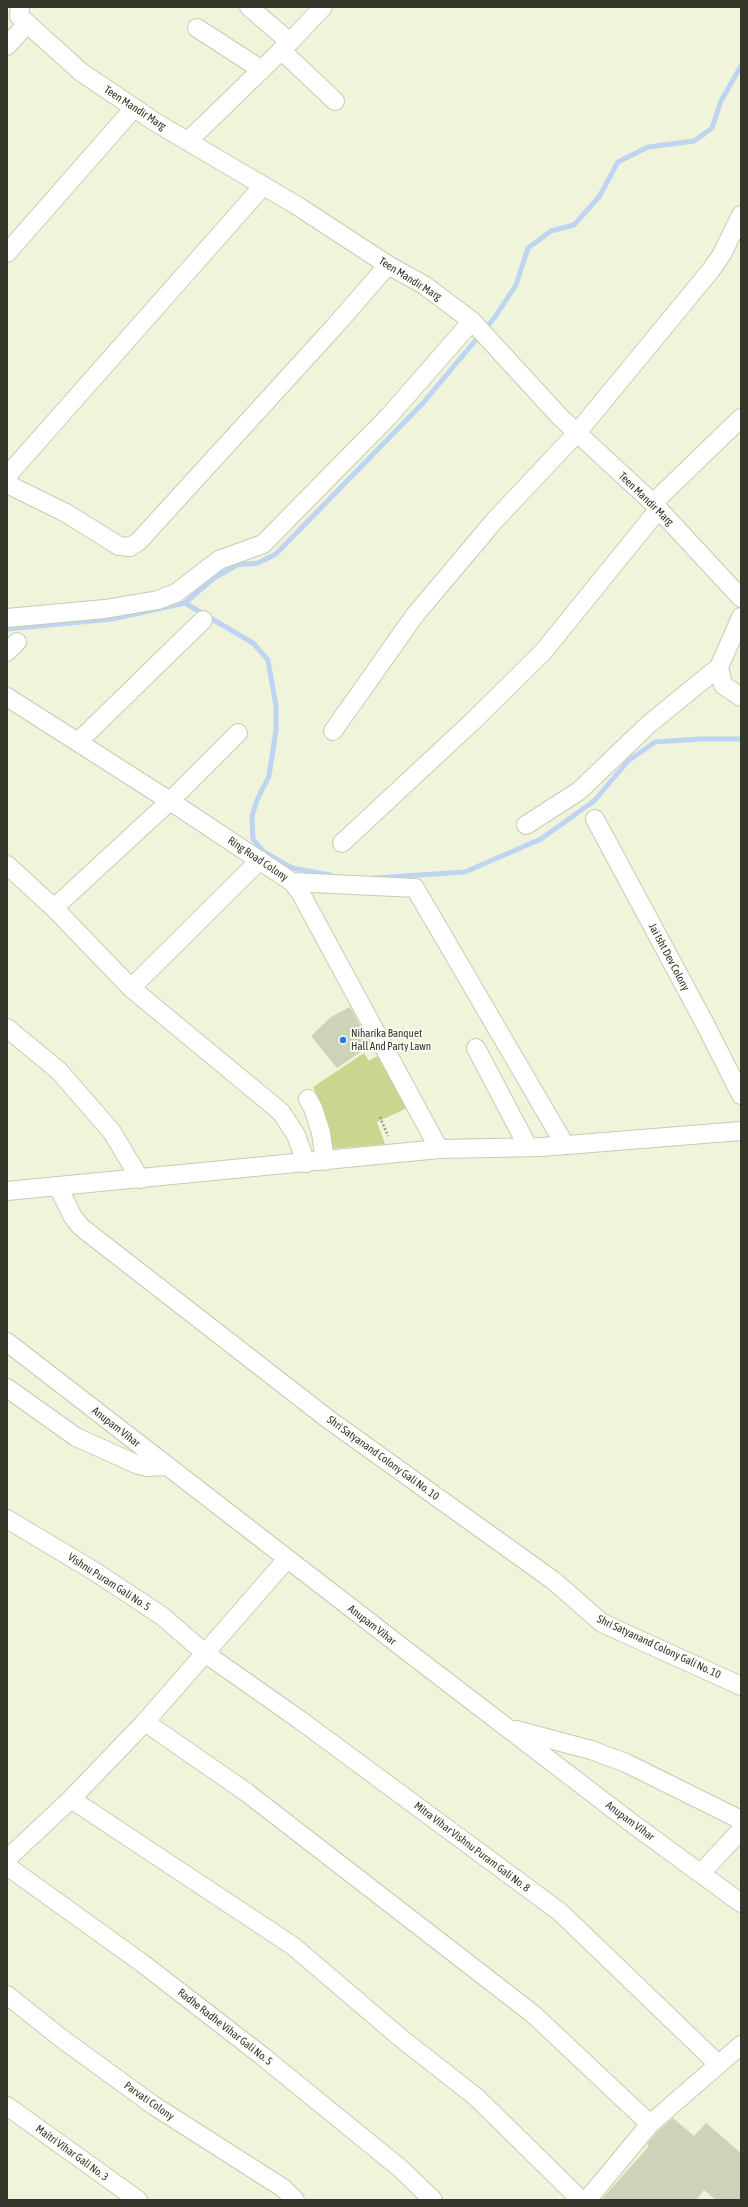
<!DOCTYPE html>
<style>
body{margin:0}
#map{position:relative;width:748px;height:2207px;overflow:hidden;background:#eff4da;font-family:"Asap Condensed",sans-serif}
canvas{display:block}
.frame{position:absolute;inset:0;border:8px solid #34362c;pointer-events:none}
</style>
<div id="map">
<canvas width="748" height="2207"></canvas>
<div class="frame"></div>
</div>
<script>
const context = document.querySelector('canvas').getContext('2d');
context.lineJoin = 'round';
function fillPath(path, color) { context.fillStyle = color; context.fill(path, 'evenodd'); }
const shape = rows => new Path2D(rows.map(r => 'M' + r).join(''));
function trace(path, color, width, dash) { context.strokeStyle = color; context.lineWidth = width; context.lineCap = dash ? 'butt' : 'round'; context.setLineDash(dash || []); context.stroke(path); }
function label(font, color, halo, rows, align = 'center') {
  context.font = font + ' "Asap Condensed",sans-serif'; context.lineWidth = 3.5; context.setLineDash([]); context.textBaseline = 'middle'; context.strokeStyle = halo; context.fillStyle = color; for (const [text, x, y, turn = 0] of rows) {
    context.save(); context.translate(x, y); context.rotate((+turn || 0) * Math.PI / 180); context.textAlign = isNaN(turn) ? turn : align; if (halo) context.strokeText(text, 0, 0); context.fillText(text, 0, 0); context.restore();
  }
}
fillPath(shape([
 [364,1053,369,1061,379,1055,407,1108,377,1122,385,1144,329,1149,323,1121,327,1119,313,1087]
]), '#c9d68e');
trace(shape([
 [185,603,214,578,237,565,258,563,276,554,423,403,495,317,516,285,528,248,551,231,574,225,599,197,618,162,648,147,694,141,712,128,721,101,741,66],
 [7,629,112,619,185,603,253,643,268,660,276,706,276,730,269,776,257,800,252,816,253,839,264,852,292,868,330,875],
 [374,878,465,872,541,839,594,801,628,761,655,742,701,739,741,739]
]), '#bed4f2', 5);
fillPath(shape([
 [350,1007,371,1045,337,1068,311,1036,331,1017],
 [673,2118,694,2136,706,2123,741,2153,741,2200,716,2200,704,2190,696,2200,601,2200,649,2146,647,2144,658,2131]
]), '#cdd3b9');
const minor = shape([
 [20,7,19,16,81,72,155,122,296,205,388,265,424,285,472,321,561,418,653,503,741,598],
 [249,7,290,42],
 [197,28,262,70],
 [7,46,27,24],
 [281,50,335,101],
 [188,141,290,42,323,7],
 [7,253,134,108],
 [7,476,263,186],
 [7,484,66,513,119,546,130,547,139,541,335,326,388,265],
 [653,503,741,418],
 [741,617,719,667,723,685,741,697],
 [7,618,105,609,158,600,176,593,219,560,263,544,389,416,472,321],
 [7,652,17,642],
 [7,697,170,801,292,882,300,892,439,1149],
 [333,731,415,615,495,520,576,434,711,270,722,254,741,215],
 [78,742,203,620],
 [595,819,704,1022,741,1095],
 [526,825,579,791,649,724,719,667],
 [342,843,472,722,543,652,658,510],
 [7,865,54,908,131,988,281,1112,296,1135,306,1163],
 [292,882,415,888,565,1145],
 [54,908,170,801,238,733],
 [131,988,260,860],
 [7,1028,59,1071,112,1132,140,1179],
 [476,1048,528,1147],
 [308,1099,313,1108,321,1133,325,1161],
 [58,1187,73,1217,81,1227,328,1419,554,1581,602,1623,741,1686],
 [7,1191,439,1149,542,1147,741,1131],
 [7,1342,412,1655,633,1824,741,1903],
 [7,1388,76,1437,136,1464,147,1467,166,1466],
 [7,1519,94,1571,162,1616,206,1654,300,1720,560,1912,718,2064],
 [145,1722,246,1792,533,2014,650,2124],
 [516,1730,591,1750,626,1763,741,1820],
 [71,1799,293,1946,402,2039,476,2097,581,2200],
 [7,1859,71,1799,145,1722,287,1559],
 [7,1866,142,1963,261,2055,401,2169,433,2200],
 [701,1873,741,1830],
 [7,1995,61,2038,153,2105,283,2188,295,2200],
 [7,2106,138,2200],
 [587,2200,650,2124,741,2045]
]);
trace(minor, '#c6ccb3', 20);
trace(shape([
 [380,1117,388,1136]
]), '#999d8a', 2.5, [2, 2]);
trace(minor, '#fff', 18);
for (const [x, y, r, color] of [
 [343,1040,4,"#237ce6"]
]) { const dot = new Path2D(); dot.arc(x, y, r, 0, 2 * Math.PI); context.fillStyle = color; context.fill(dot); trace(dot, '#fdfff9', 1.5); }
label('11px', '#34362c', '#fdfff9', [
 ["Teen Mandir Marg",135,108,33],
 ["Teen Mandir Marg",410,279,32],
 ["Teen Mandir Marg",646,499,44],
 ["Ring Road Colony",258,859,34],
 ["Jai Isht Dev Colony",669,957,62],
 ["Anupam Vihar",116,1427,38],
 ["Shri Satyanand Colony Gali No. 10",383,1458,36],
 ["Vishnu Puram Gali No. 5",109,1582,33],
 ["Anupam Vihar",372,1625,38],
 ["Shri Satyanand Colony Gali No. 10",659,1647,25],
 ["Anupam Vihar",630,1821,37],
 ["Mitra Vihar Vishnu Puram Gali No. 8",472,1847,37],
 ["Radhe Radhe Vihar Gali No. 5",225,2027,38],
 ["Parvati Colony",149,2101,35],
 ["Maitri Vihar Gali No. 3",72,2153,36]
]);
label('11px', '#34362c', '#fdfff9', [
 ["Niharika Banquet",351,1034],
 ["Hall And Party Lawn",351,1047]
], 'left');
</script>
